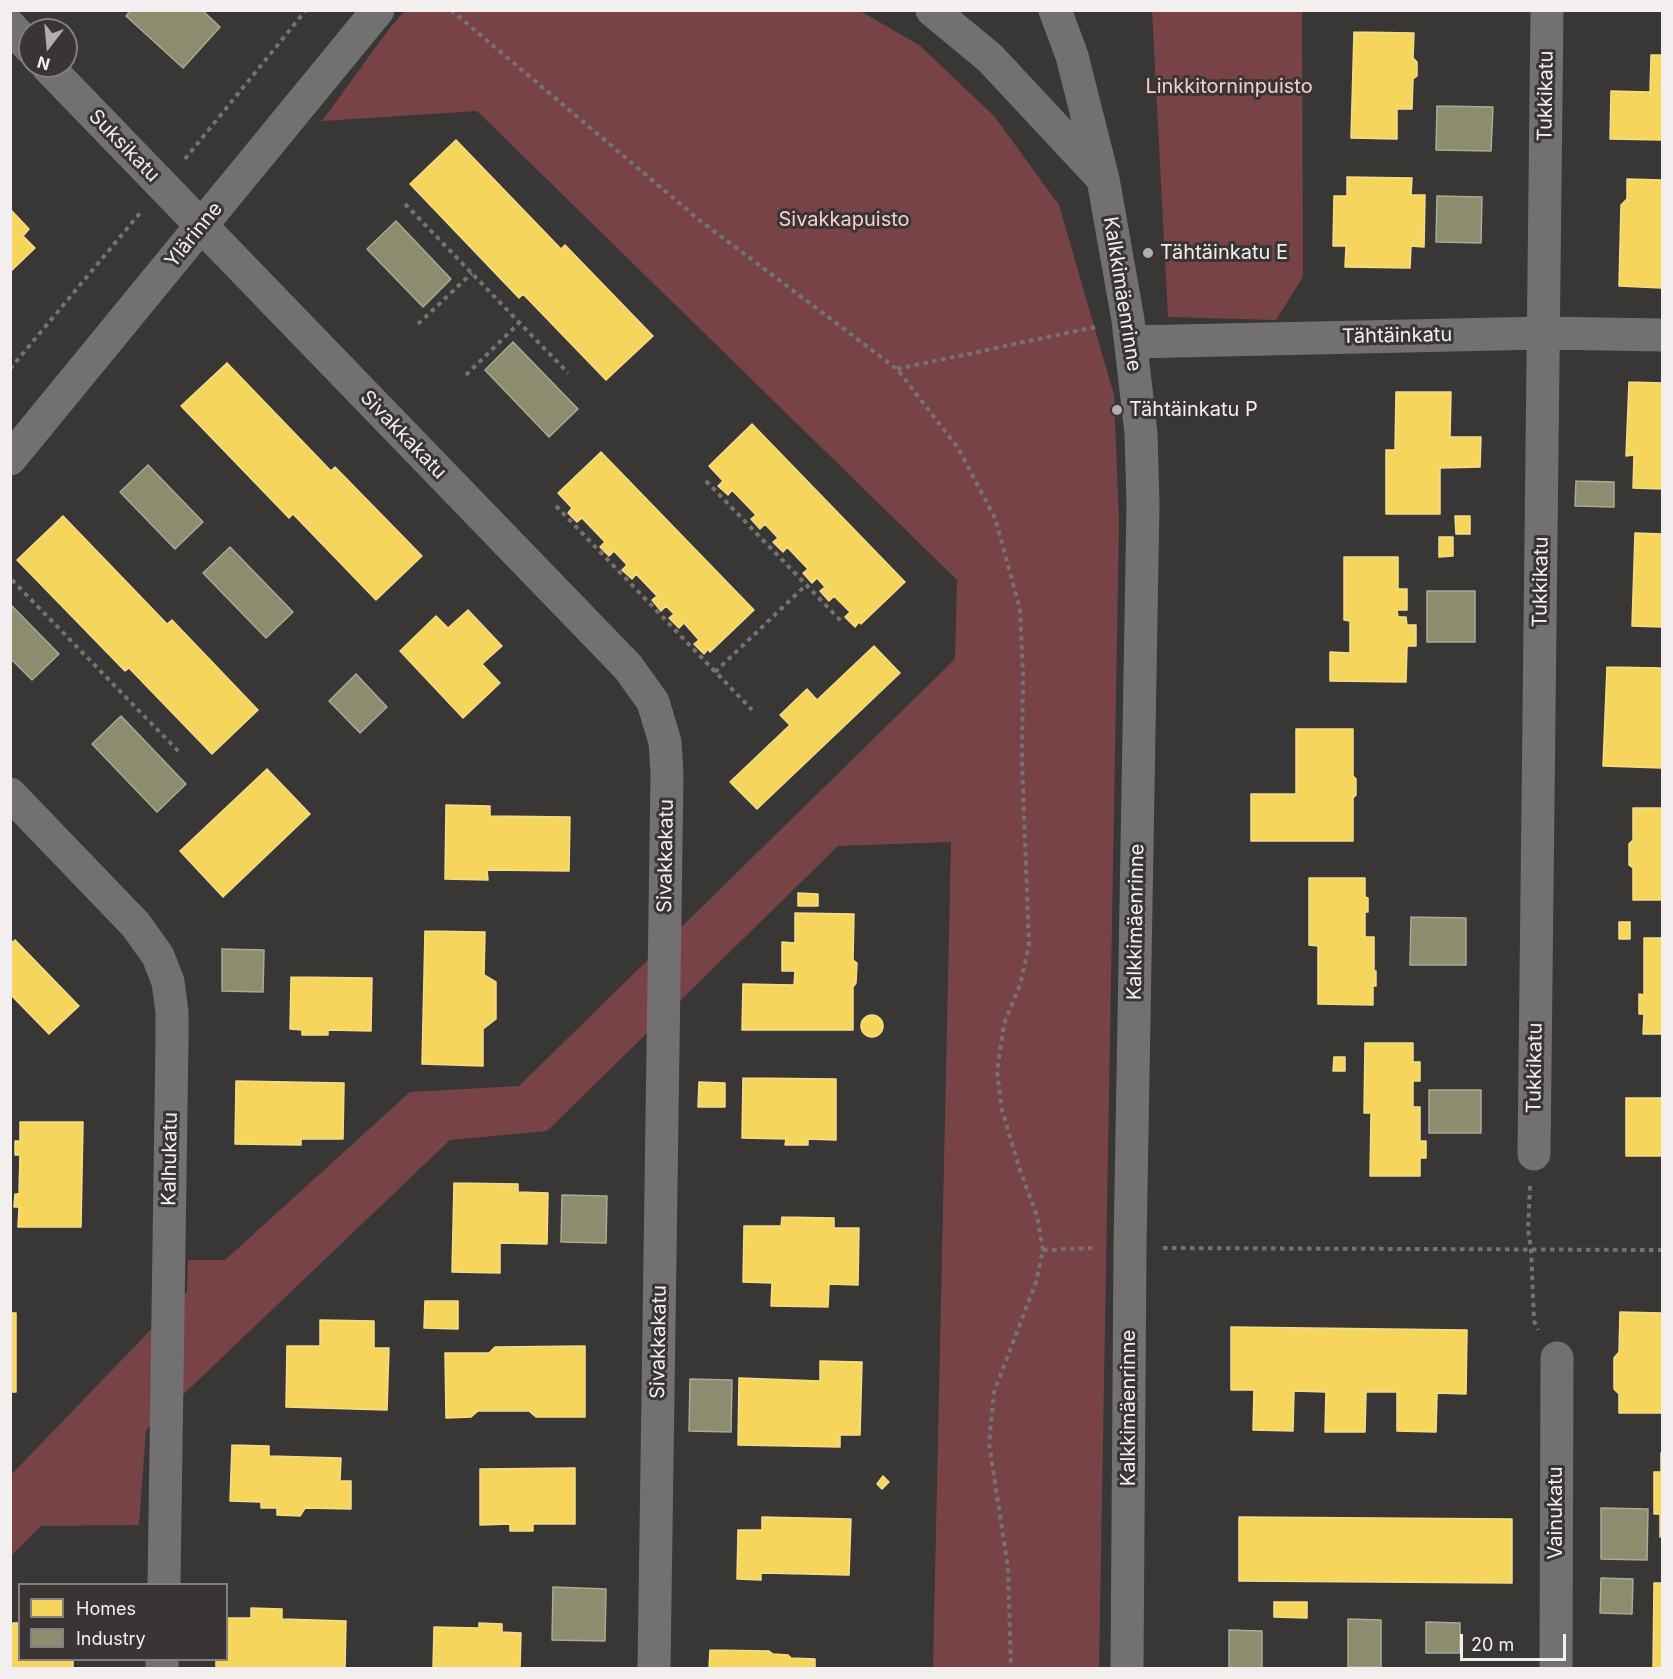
<!DOCTYPE html>
<meta charset="utf-8">
<style>
body{margin:0}
#map{position:relative;width:1673px;height:1679px;overflow:hidden;background:#393636;font-family:Inter,sans-serif}
canvas{display:block}
.frame{position:absolute;inset:0;border:12px solid #f3efef;pointer-events:none}
.legend{position:absolute;left:18px;top:1583px;width:210px;height:78px;box-sizing:border-box;background:#3a3535;border:2px solid #847f7f;margin:0;padding:8px 10px;list-style:none;font-size:18px;color:#f3efef}
.legend li{display:flex;align-items:center;gap:12px;height:30px}
.legend b{width:30px;border:2px solid #847f7f}
.north{position:absolute;left:18px;top:18px;width:60px;height:60px;box-sizing:border-box;background:#3a3535;border:2px solid #847f7f;border-radius:50%;rotate:196deg;font-size:16px;font-weight:700;line-height:24px;text-align:center;color:#f3efef}
.north::after{content:'';display:block;margin:auto;width:21px;height:27px;background:#b2aeae;clip-path:polygon(50% 0,100% 100%,50% 72%,0 100%)}
.scale{position:absolute;left:1460px;top:1634px;width:106px;height:27px;box-sizing:border-box;border:3px solid #f3efef;border-top:0;padding-left:8px;font-size:18px;line-height:21px;white-space:nowrap;color:#f3efef;-webkit-text-stroke:4px #3a3535;paint-order:stroke}
</style>
<div id="map">
<canvas width="1673" height="1679"></canvas>
<div class="frame"></div>
<ul class="legend">
<li><b style="height:16px;background:#f6d55c"></b>Homes</li>
<li><b style="height:16px;background:#8c8c6e"></b>Industry</li>
</ul>
<div class="north">N</div>
<div class="scale">20 m</div>
</div>
<script>
const context = document.querySelector('canvas').getContext('2d');
context.lineJoin = 'round';
function fillPath(path, color) { context.fillStyle = color; context.fill(path, 'evenodd'); }
const shape = rows => new Path2D(rows.map(r => 'M' + r).join(''));
function trace(path, color, width, dash) { context.strokeStyle = color; context.lineWidth = width; context.lineCap = dash ? 'butt' : 'round'; context.setLineDash(dash || []); context.stroke(path); }
function label(font, color, halo, rows, align = 'center') {
  context.font = font + ' Inter,sans-serif'; context.lineWidth = 6; context.setLineDash([]); context.textBaseline = 'middle'; context.strokeStyle = halo; context.fillStyle = color; for (const [text, x, y, turn = 0] of rows) {
    context.save(); context.translate(x, y); context.rotate((+turn || 0) * Math.PI / 180); context.textAlign = isNaN(turn) ? turn : align; if (halo) context.strokeText(text, 0, 0); context.fillText(text, 0, 0); context.restore();
  }
}
fillPath(shape([
 [405,11,860,11,919,45,994,116,1059,205,1114,395,1119,522,1099,1668,933,1668,951,842,838,846,547,1131,450,1140,146,1430,139,1525,41,1526,11,1556,11,1475,187,1292,188,1260,225,1260,410,1092,519,1086,955,659,957,580,477,111,322,121,389,29],
 [1152,11,1302,11,1303,277,1276,320,1168,317]
]), '#784347');
const homes = shape([
 [1354,32,1414,33,1413,58,1417,62,1417,76,1413,79,1412,109,1397,109,1397,139,1351,138,1354,32],
 [1651,55,1662,55,1662,140,1610,139,1611,91,1650,92,1651,55],
 [456,140,561,249,565,245,653,336,606,380,523,294,519,298,410,184,456,140],
 [1347,177,1412,178,1411,195,1425,195,1424,247,1411,246,1410,268,1345,267,1346,246,1333,246,1334,196,1347,196,1347,177],
 [1627,179,1662,180,1662,288,1619,286,1621,205,1627,199,1627,179],
 [10,209,29,229,23,236,35,248,10,272,10,209],
 [227,363,331,471,335,467,422,556,376,600,293,514,289,518,181,406,227,363],
 [1629,382,1662,383,1662,489,1633,488,1634,455,1626,456,1629,382],
 [1396,392,1451,392,1450,437,1481,437,1480,467,1440,468,1440,514,1386,514,1386,450,1395,450,1396,392],
 [752,424,905,582,861,624,859,622,855,627,845,617,850,612,834,596,829,601,820,591,825,587,817,578,812,583,803,573,808,569,787,547,783,552,773,542,778,538,765,524,760,529,751,519,756,515,732,490,728,495,718,486,723,481,709,466,752,424],
 [601,452,754,610,710,652,708,649,704,654,694,644,699,640,684,623,679,628,669,618,674,614,666,606,661,611,652,600,657,596,636,574,632,579,622,570,627,565,614,551,609,556,600,547,605,542,582,518,577,522,568,513,572,508,558,493,601,452],
 [63,516,167,624,172,620,258,710,212,754,129,668,125,671,17,560,63,516],
 [1455,516,1470,516,1470,534,1456,534,1455,516],
 [1635,533,1662,534,1662,627,1632,626,1635,533],
 [1439,537,1453,537,1453,556,1439,557,1439,537],
 [1344,557,1398,557,1398,589,1407,589,1407,610,1397,610,1398,617,1406,617,1407,625,1416,625,1416,646,1407,646,1406,682,1330,681,1330,652,1350,653,1350,621,1344,620,1344,557],
 [468,610,502,646,482,664,500,683,463,718,400,651,436,616,448,628,468,610],
 [874,646,900,673,757,809,730,782,790,725,780,715,807,689,817,700,874,646],
 [1607,667,1662,668,1662,768,1603,766,1607,667],
 [1296,729,1353,729,1353,776,1356,779,1356,795,1353,798,1353,841,1251,841,1251,794,1296,794,1296,729],
 [267,769,310,814,223,897,180,851,267,769],
 [446,805,490,806,490,816,570,817,569,871,487,870,488,880,445,879,446,805],
 [1633,808,1662,808,1662,900,1633,900,1633,868,1629,865,1629,844,1633,840,1633,808],
 [1309,878,1365,878,1365,897,1368,898,1368,912,1365,912,1365,937,1374,937,1374,971,1376,971,1376,986,1373,986,1373,1005,1318,1004,1318,946,1309,945,1309,878],
 [798,893,818,894,818,906,798,906,798,893],
 [795,913,854,914,853,960,857,963,856,983,853,987,853,1030,742,1030,743,984,794,985,795,971,782,971,782,942,795,943,795,913],
 [1619,922,1630,922,1630,939,1619,939,1619,922],
 [425,931,485,932,484,975,496,982,496,1019,483,1029,483,1066,422,1064,425,931],
 [1644,938,1662,938,1662,1034,1643,1034,1644,1014,1639,1014,1639,994,1644,995,1644,938],
 [15,940,79,1006,49,1034,10,994,10,944,15,940],
 [291,977,372,978,371,1031,328,1030,328,1035,302,1035,302,1030,290,1029,291,977],
 '861 1026a11 11 0 1 1 22 0a11 11 0 1 1-22 0Z',
 [1365,1043,1413,1043,1413,1062,1420,1062,1420,1081,1413,1081,1413,1107,1420,1107,1420,1141,1426,1141,1426,1158,1420,1158,1420,1176,1370,1176,1371,1113,1364,1113,1365,1043],
 [1334,1057,1345,1057,1345,1071,1333,1071,1334,1057],
 [743,1078,836,1079,836,1140,808,1139,808,1145,785,1145,786,1139,742,1138,743,1078],
 [236,1081,344,1083,343,1139,301,1139,301,1145,235,1144,236,1081],
 [699,1082,725,1083,725,1107,698,1107,699,1082],
 [1626,1098,1662,1098,1662,1156,1626,1156,1626,1098],
 [20,1122,83,1122,81,1227,18,1227,19,1207,14,1207,15,1194,19,1194,20,1155,15,1155,15,1141,20,1141,20,1122],
 [454,1183,518,1184,518,1192,548,1193,547,1244,500,1243,500,1273,452,1272,454,1183],
 [782,1217,834,1218,834,1228,859,1228,858,1285,829,1284,828,1307,771,1306,772,1283,743,1282,744,1226,781,1226,782,1217],
 [425,1301,458,1301,458,1329,424,1328,425,1301],
 [1620,1312,1662,1313,1662,1413,1619,1413,1619,1394,1614,1389,1614,1358,1619,1352,1620,1312],
 [10,1313,16,1313,16,1392,10,1392,10,1313],
 [320,1320,374,1321,374,1348,389,1348,387,1410,286,1407,287,1346,320,1346,320,1320],
 [1231,1327,1467,1330,1466,1394,1437,1393,1436,1432,1397,1431,1397,1392,1366,1392,1365,1432,1325,1432,1326,1392,1294,1391,1293,1431,1253,1430,1254,1390,1231,1390,1231,1327],
 [585,1346,585,1417,536,1417,529,1411,478,1411,471,1417,446,1418,445,1353,489,1353,495,1347,585,1346],
 [820,1361,862,1362,860,1435,840,1435,840,1447,738,1445,739,1378,820,1381,820,1361],
 [232,1445,269,1446,269,1456,341,1458,340,1481,351,1481,351,1509,305,1508,300,1516,277,1515,277,1508,261,1508,261,1502,230,1501,232,1445],
 [1661,1453,1662,1453,1662,1537,1660,1537,1660,1514,1654,1514,1654,1472,1661,1472,1661,1453],
 [575,1468,575,1524,533,1524,533,1531,510,1531,510,1524,480,1525,480,1469,575,1468],
 [883,1476,889,1482,882,1489,877,1484,883,1476],
 [762,1517,851,1519,849,1575,761,1573,761,1580,737,1579,738,1530,762,1530,762,1517],
 [1239,1517,1512,1519,1512,1583,1239,1581,1239,1517],
 [1654,1583,1662,1583,1662,1668,1653,1668,1654,1583],
 [1274,1602,1307,1602,1307,1618,1274,1617,1274,1602],
 [251,1608,282,1609,282,1619,346,1621,345,1668,216,1668,216,1660,226,1660,226,1618,251,1618,251,1608],
 [10,1623,20,1623,20,1660,73,1660,73,1668,10,1668,10,1623],
 [479,1623,502,1624,502,1632,521,1633,520,1668,433,1668,434,1627,479,1628,479,1623],
 [710,1650,769,1651,773,1654,788,1655,791,1658,815,1659,815,1668,709,1668,710,1650]
]);
fillPath(homes, '#f6d55c');
trace(homes, '#f5dd88', 1.5);
const industry = shape([
 [131,10,202,10,220,27,183,68,126,16,131,10],
 [1437,106,1493,107,1491,151,1436,150,1437,106],
 [1437,196,1482,197,1481,243,1436,242,1437,196],
 [396,221,451,279,423,307,367,249,396,221],
 [513,342,578,409,549,437,485,370,513,342],
 [148,465,203,522,175,549,120,492,148,465],
 [1576,481,1614,482,1614,507,1575,506,1576,481],
 [230,547,293,612,266,638,203,573,230,547],
 [1427,591,1475,591,1475,642,1427,642,1427,591],
 [10,604,59,654,32,680,10,658,10,604],
 [356,674,387,707,360,733,329,701,356,674],
 [121,716,186,784,157,812,92,744,121,716],
 [1411,917,1466,918,1466,965,1410,965,1411,917],
 [222,949,264,950,263,992,222,991,222,949],
 [1429,1090,1481,1090,1481,1133,1429,1133,1429,1090],
 [562,1195,607,1196,606,1243,561,1242,562,1195],
 [690,1379,732,1380,731,1432,689,1431,690,1379],
 [1601,1508,1648,1509,1647,1560,1601,1559,1601,1508],
 [1601,1578,1633,1579,1632,1614,1600,1613,1601,1578],
 [553,1587,606,1589,605,1641,552,1640,553,1587],
 [1348,1619,1381,1620,1381,1667,1348,1667,1348,1619],
 [1426,1622,1460,1623,1460,1653,1426,1653,1426,1622],
 [1229,1630,1262,1631,1262,1668,1229,1668,1229,1630]
]);
fillPath(industry, '#8c8c6e');
trace(industry, '#abaa95', 1.5);
trace(shape([
 [451,10,698,219,897,369,958,448,995,518,1020,609,1023,674,1022,763,1029,945,1020,985,1004,1024,997,1071,1002,1110,1020,1170,1037,1216,1043,1250,1036,1282,994,1392,989,1443,1008,1568,1011,1668],
 [185,159,306,10],
 [405,204,568,373],
 [418,324,472,273],
 [10,369,140,213],
 [897,369,1095,327],
 [466,375,519,323],
 [706,481,843,623],
 [556,506,752,710],
 [12,580,180,753],
 [715,672,806,585],
 [1530,1186,1528,1230,1531,1248,1534,1321,1538,1330],
 [1163,1248,1662,1250],
 [1043,1250,1096,1248]
]), '#747272', 4, [4.5, 4.5]);
trace(shape([
 [10,26,30,48],
 [47,66,628,667,653,702,665,742,667,774,654,1668],
 [1131,342,1544,333,1662,335],
 [10,794,136,925,158,956,168,982,172,1012,172,1041,164,1584],
 [1534,1154,1547,10],
 [162,1668,162,1660],
 [1556,1668,1557,1358]
]), '#727070', 33);
trace(shape([
 [932,10,990,58,1102,178],
 [1055,10,1072,56,1103,179,1128,320,1141,433,1143,504,1130,1247,1127,1668],
 [10,459,378,10]
]), '#727070', 33);
for (const [x, y, r, color] of [
 [1148,253,6,"#b2aeae"],
 [1117,410,6,"#b2aeae"]
]) { const dot = new Path2D(); dot.arc(x, y, r, 0, 2 * Math.PI); context.fillStyle = color; context.fill(dot); trace(dot, '#3a3535', 2); }
label('20px', '#f8cdce', '#3a3535', [
 ["Linkkitorninpuisto",1229,87],
 ["Sivakkapuisto",844,220]
]);
label('20px', '#f3efef', '#3a3535', [
 ["Tukkikatu",1546,96,-89],
 ["Suksikatu",124,146,46],
 ["Ylärinne",194,235,-51],
 ["Kalkkimäenrinne",1122,294,81],
 ["Tähtäinkatu",1397,336,-1],
 ["Sivakkakatu",403,435,46],
 ["Tukkikatu",1541,582,-89],
 ["Sivakkakatu",666,856,-89],
 ["Kalkkimäenrinne",1136,922,-89],
 ["Tukkikatu",1535,1068,-89],
 ["Kalhukatu",170,1159,-89],
 ["Sivakkakatu",659,1342,-89],
 ["Kalkkimäenrinne",1129,1408,-90],
 ["Vainukatu",1556,1513,-90]
]);
label('20px', '#f3efef', '#3a3535', [
 ["Tähtäinkatu E",1160,253],
 ["Tähtäinkatu P",1129,410]
], 'left');
</script>
